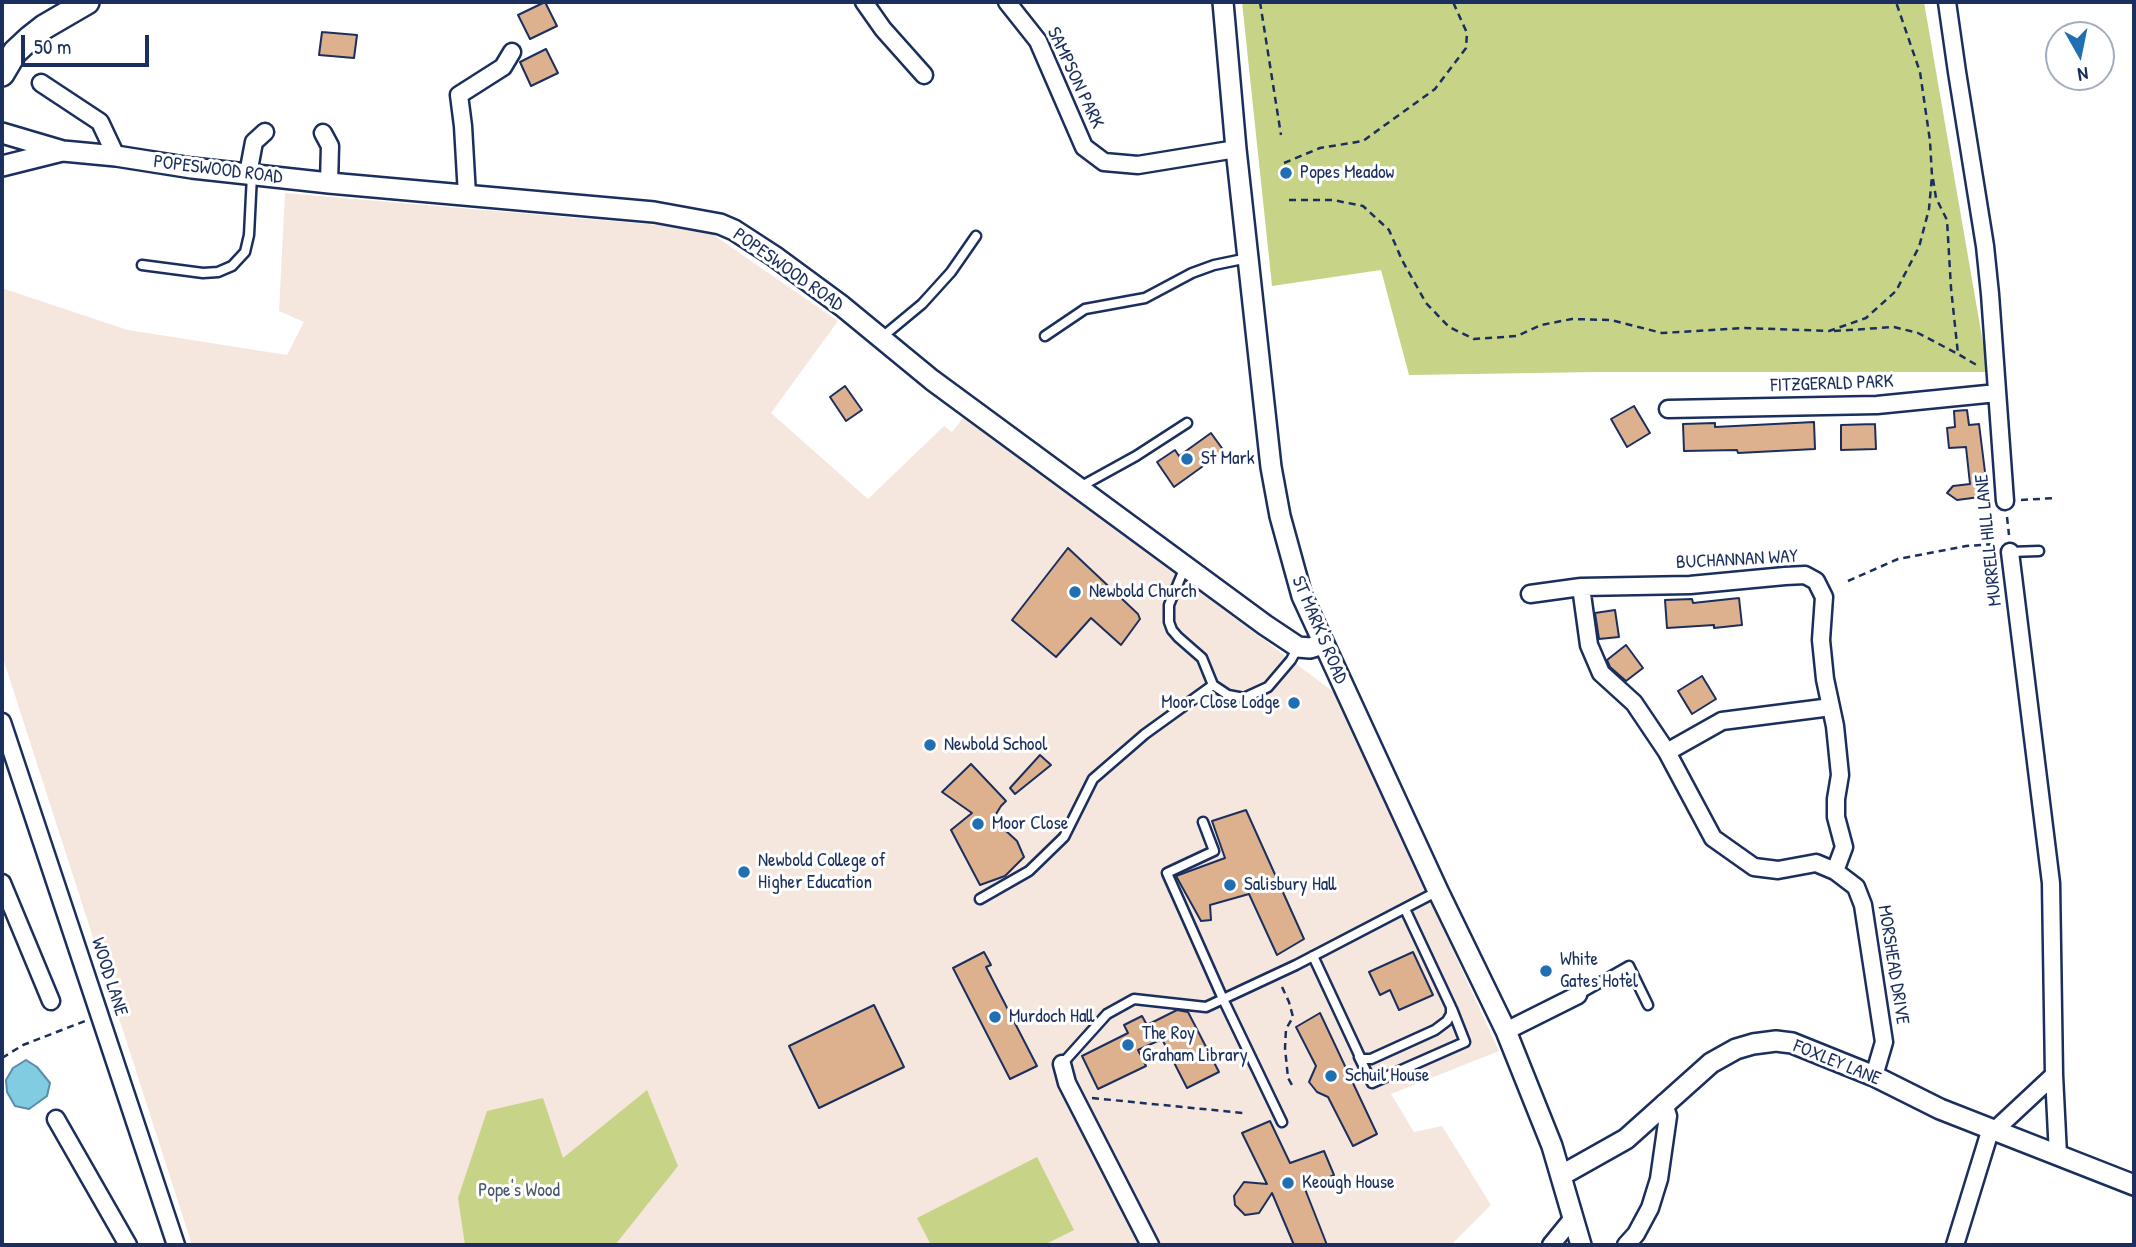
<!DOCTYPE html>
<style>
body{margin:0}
#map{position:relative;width:2136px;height:1247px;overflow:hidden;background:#fff;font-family:"Patrick Hand",sans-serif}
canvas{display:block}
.frame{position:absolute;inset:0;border:4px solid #1b2f5e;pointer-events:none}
.north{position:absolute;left:2045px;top:21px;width:70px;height:70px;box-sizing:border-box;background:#fff;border:2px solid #a4acbf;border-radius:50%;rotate:171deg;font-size:19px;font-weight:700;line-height:28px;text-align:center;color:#1b2f5e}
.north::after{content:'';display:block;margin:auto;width:24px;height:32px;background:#1f6fb2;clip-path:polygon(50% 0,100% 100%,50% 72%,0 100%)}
.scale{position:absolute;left:21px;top:35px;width:128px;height:32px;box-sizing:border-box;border:4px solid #1b2f5e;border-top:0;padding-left:9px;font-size:21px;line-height:24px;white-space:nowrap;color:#1b2f5e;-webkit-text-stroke:5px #fff;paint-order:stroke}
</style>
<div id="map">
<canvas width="2136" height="1247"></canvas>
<div class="frame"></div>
<div class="north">N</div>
<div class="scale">50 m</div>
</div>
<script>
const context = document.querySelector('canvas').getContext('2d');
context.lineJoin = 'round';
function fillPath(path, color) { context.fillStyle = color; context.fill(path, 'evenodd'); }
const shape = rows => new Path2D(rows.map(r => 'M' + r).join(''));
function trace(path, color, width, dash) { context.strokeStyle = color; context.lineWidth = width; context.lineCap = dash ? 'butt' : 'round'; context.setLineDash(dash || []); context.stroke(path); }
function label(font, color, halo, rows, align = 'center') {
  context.font = font + ' "Patrick Hand",sans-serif'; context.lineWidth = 6; context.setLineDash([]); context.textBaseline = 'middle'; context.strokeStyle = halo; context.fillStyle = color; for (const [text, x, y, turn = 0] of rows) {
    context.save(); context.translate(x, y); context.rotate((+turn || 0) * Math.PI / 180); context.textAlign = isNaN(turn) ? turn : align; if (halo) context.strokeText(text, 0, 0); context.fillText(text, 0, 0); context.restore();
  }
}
fillPath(shape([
 [285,193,705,229,838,321,771,413,868,499,944,426,952,432,965,416,1335,693,1499,1051,1391,1094,1414,1132,1442,1126,1491,1205,1451,1245,192,1245,2,655,2,288,128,330,287,355,304,322,279,311]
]), '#f5e7dd');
fillPath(shape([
 [1242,2,1924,2,1988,372,1597,372,1409,375,1381,270,1272,286],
 [647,1090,678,1166,615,1245,465,1245,458,1198,487,1111,543,1098,563,1158],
 [1037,1157,1074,1230,1044,1245,931,1245,917,1218]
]), '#c7d487');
const water = shape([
 [26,1060,37,1067,50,1083,47,1096,29,1109,15,1106,7,1092,6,1080,13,1068,26,1060]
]);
fillPath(water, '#81cce0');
trace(water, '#588dac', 2);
const building = shape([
 [545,2,557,26,530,39,518,15,545,2],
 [322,32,357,35,354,58,319,55,322,32],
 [546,49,558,73,531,86,520,62,546,49],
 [845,386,862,410,846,421,830,397,845,386],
 [1634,406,1650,433,1627,447,1611,419,1634,406],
 [1967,410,1969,425,1979,424,1988,496,1957,500,1947,493,1953,486,1970,484,1966,447,1949,448,1947,428,1955,427,1954,411,1967,410],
 [1814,422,1815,449,1738,453,1737,450,1684,451,1683,424,1715,423,1715,427,1814,422],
 [1875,424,1876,449,1841,450,1841,425,1875,424],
 [1211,433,1224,451,1174,487,1157,462,1175,450,1179,456,1211,433],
 [1068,548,1138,614,1140,619,1121,645,1091,618,1056,657,1012,620,1068,548],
 [1739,598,1742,625,1714,628,1714,625,1667,628,1665,600,1692,599,1693,603,1739,598],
 [1615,610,1619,637,1599,639,1595,613,1615,610],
 [1626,645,1643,668,1626,681,1610,667,1607,660,1626,645],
 [1702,676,1716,699,1692,714,1678,691,1702,676],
 [1040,755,1051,765,1015,794,1010,788,1040,755],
 [971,764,1006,801,1001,806,993,819,1017,841,1024,857,1005,876,980,885,951,830,972,813,942,792,971,764],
 [1246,810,1304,939,1277,955,1249,894,1210,905,1211,920,1201,921,1176,876,1225,858,1212,821,1246,810],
 [984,952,991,965,986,967,1037,1066,1010,1079,953,968,984,952],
 [1413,952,1433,995,1399,1010,1390,990,1380,995,1369,972,1413,952],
 [874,1005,904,1067,819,1108,789,1046,874,1005],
 [1177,1010,1188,1012,1219,1072,1187,1088,1162,1039,1138,1050,1146,1066,1098,1089,1082,1056,1128,1033,1124,1025,1142,1016,1147,1025,1177,1010],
 [1320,1013,1377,1134,1353,1146,1328,1097,1317,1092,1309,1082,1316,1066,1296,1027,1320,1013],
 [1270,1121,1290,1163,1324,1151,1334,1175,1305,1189,1327,1245,1294,1245,1272,1193,1259,1213,1245,1215,1235,1205,1234,1196,1244,1182,1267,1184,1242,1133,1270,1121]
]);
fillPath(building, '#ddb08e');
trace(building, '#1b2f5e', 2);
const service = shape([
 [142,265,203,273,218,272,232,266,245,252,249,235,252,175],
 [1045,336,1085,309,1145,298,1192,273,1214,265,1248,258],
 [881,338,922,304,951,272,976,236],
 [1078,488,1136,456,1187,423],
 [2010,552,2039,551],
 [1185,567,1169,605,1169,622,1172,630,1178,637,1202,658,1213,685],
 [1203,822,1214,851,1167,873,1223,999,1282,1122],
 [980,899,1029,871,1064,837,1093,779,1145,734,1213,685,1228,695,1244,698,1268,687,1291,660,1298,647],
 [1313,956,1361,1059,1371,1059,1435,1030,1447,1021,1451,1014,1451,1007,1405,909],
 [1578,995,1629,966,1648,1005],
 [1359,1057,1372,1083,1465,1042,1452,1009],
 [1062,1064,1107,1014,1134,999,1206,1007,1296,965,1438,891]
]);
const minor = shape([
 [864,2,883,29,924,75],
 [1007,2,1038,41,1084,147,1104,162,1138,165,1236,149],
 [1947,2,1957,72,1985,246,1990,294,2005,501],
 [41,83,100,122,116,156],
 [323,133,330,146,329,183],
 [248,174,254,142,265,132],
 [467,195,463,126,459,95,503,67,512,52],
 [1668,409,1877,405,1997,393],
 [2010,552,2051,883,2054,1075,2058,1155],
 [1581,587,1589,645,1601,673,1634,703,1667,752,1713,838,1754,867,1778,870,1816,863,1835,871,1856,887,1863,905,1884,1042,1874,1076],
 [1530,594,1581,587,1690,585,1785,576,1805,575,1816,581,1824,597,1821,640,1825,679,1835,726,1840,775,1836,799,1836,817,1844,847,1835,871],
 [2,722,176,1245],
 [1667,752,1722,721,1831,707],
 [2,883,51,1001],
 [1506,1031,1578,995],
 [1062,1064,1067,1083,1150,1245],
 [56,1119,128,1245],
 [1995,1130,2054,1075],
 [1551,1245,1573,1218],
 [1626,1245,1636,1234,1650,1208,1659,1179,1668,1116,1664,1103],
 [1955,1245,1991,1128]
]);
const tertiary = shape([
 [1223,2,1236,149,1271,467,1280,516,1302,596,1438,891,1506,1031,1552,1146,1581,1245],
 [2,133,63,151,116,156,192,168,329,183,654,212,720,224,734,230,774,256,842,306,932,380,1265,625,1298,647,1310,648,1323,644],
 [2,166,62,151],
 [1562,1175,1626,1139,1711,1063,1736,1049,1753,1044,1776,1041,1792,1043,1874,1076,1940,1109,2134,1185]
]);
const secondary = shape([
 [2,74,15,52,30,38,44,27,87,2]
]);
trace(service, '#1b2f5e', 13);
trace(minor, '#1b2f5e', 21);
trace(tertiary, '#1b2f5e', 24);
trace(secondary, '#1b2f5e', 28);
trace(shape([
 [1260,2,1281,135],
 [1284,163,1320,148,1363,141,1435,89,1466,48,1467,33,1453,2],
 [1933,179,1936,198,1947,220,1951,288,1958,354,1980,367],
 [1289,200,1333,200,1363,206,1389,230,1402,260,1426,303,1449,327,1474,339,1517,336,1541,325,1572,319,1611,320,1662,333,1745,328,1829,331,1866,318,1896,291,1919,247,1929,209,1932,176,1930,141,1920,72,1896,2],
 [1834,331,1894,327,1918,333,1958,354],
 [2021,500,2055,498],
 [2007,517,2009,535],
 [1848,581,1898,559,1966,546,1995,544],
 [1282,987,1289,1002,1293,1017,1286,1029,1285,1048,1288,1078,1292,1085],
 [2,1058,23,1045,85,1021],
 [1092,1098,1243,1113]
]), '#1b2f5e', 2.5, [7, 5]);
trace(service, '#fff', 8);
trace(minor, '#fff', 16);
trace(tertiary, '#fff', 19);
trace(secondary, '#fff', 23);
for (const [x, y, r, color] of [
 [1286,173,7,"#1f6fb2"],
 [1187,459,7,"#1f6fb2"],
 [1075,592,7,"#1f6fb2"],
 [1294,703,7,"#1f6fb2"],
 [930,745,7,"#1f6fb2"],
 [978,824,7,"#1f6fb2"],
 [744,872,7,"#1f6fb2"],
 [1230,885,7,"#1f6fb2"],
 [1546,971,7,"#1f6fb2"],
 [995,1017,7,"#1f6fb2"],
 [1128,1045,7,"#1f6fb2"],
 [1331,1076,7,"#1f6fb2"],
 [1288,1183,7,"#1f6fb2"]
]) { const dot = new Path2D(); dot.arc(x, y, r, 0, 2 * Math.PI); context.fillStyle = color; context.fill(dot); trace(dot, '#fff', 2.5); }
label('19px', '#1b2f5e', '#fff', [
 ["SAMPSON PARK",1075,78,65],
 ["POPESWOOD ROAD",218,170,7],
 ["POPESWOOD ROAD",788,270,35],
 ["FITZGERALD PARK",1832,384,-2],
 ["MURRELL HILL LANE",1989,540,-96],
 ["BUCHANNAN WAY",1737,560,-3],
 ["ST MARK'S ROAD",1319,630,67],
 ["MORSHEAD DRIVE",1893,965,81],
 ["WOOD LANE",109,977,72],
 ["FOXLEY LANE",1837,1063,22]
]);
label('19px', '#1b2f5e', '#fff', [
 ["Popes Meadow",1300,173],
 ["St Mark",1201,459],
 ["Newbold Church",1089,592],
 ["Moor Close Lodge",1280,703,"right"],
 ["Newbold School",944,745],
 ["Moor Close",992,824],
 ["Newbold College of",758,861],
 ["Higher Education",758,883],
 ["Salisbury Hall",1244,885],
 ["White",1560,960],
 ["Gates Hotel",1560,982],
 ["Murdoch Hall",1009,1017],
 ["The Roy",1142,1034],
 ["Graham Library",1142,1056],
 ["Schuil House",1345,1076],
 ["Keough House",1302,1183]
], 'left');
label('19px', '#465868', '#fff', [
 ["Pope's Wood",519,1191]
]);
</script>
